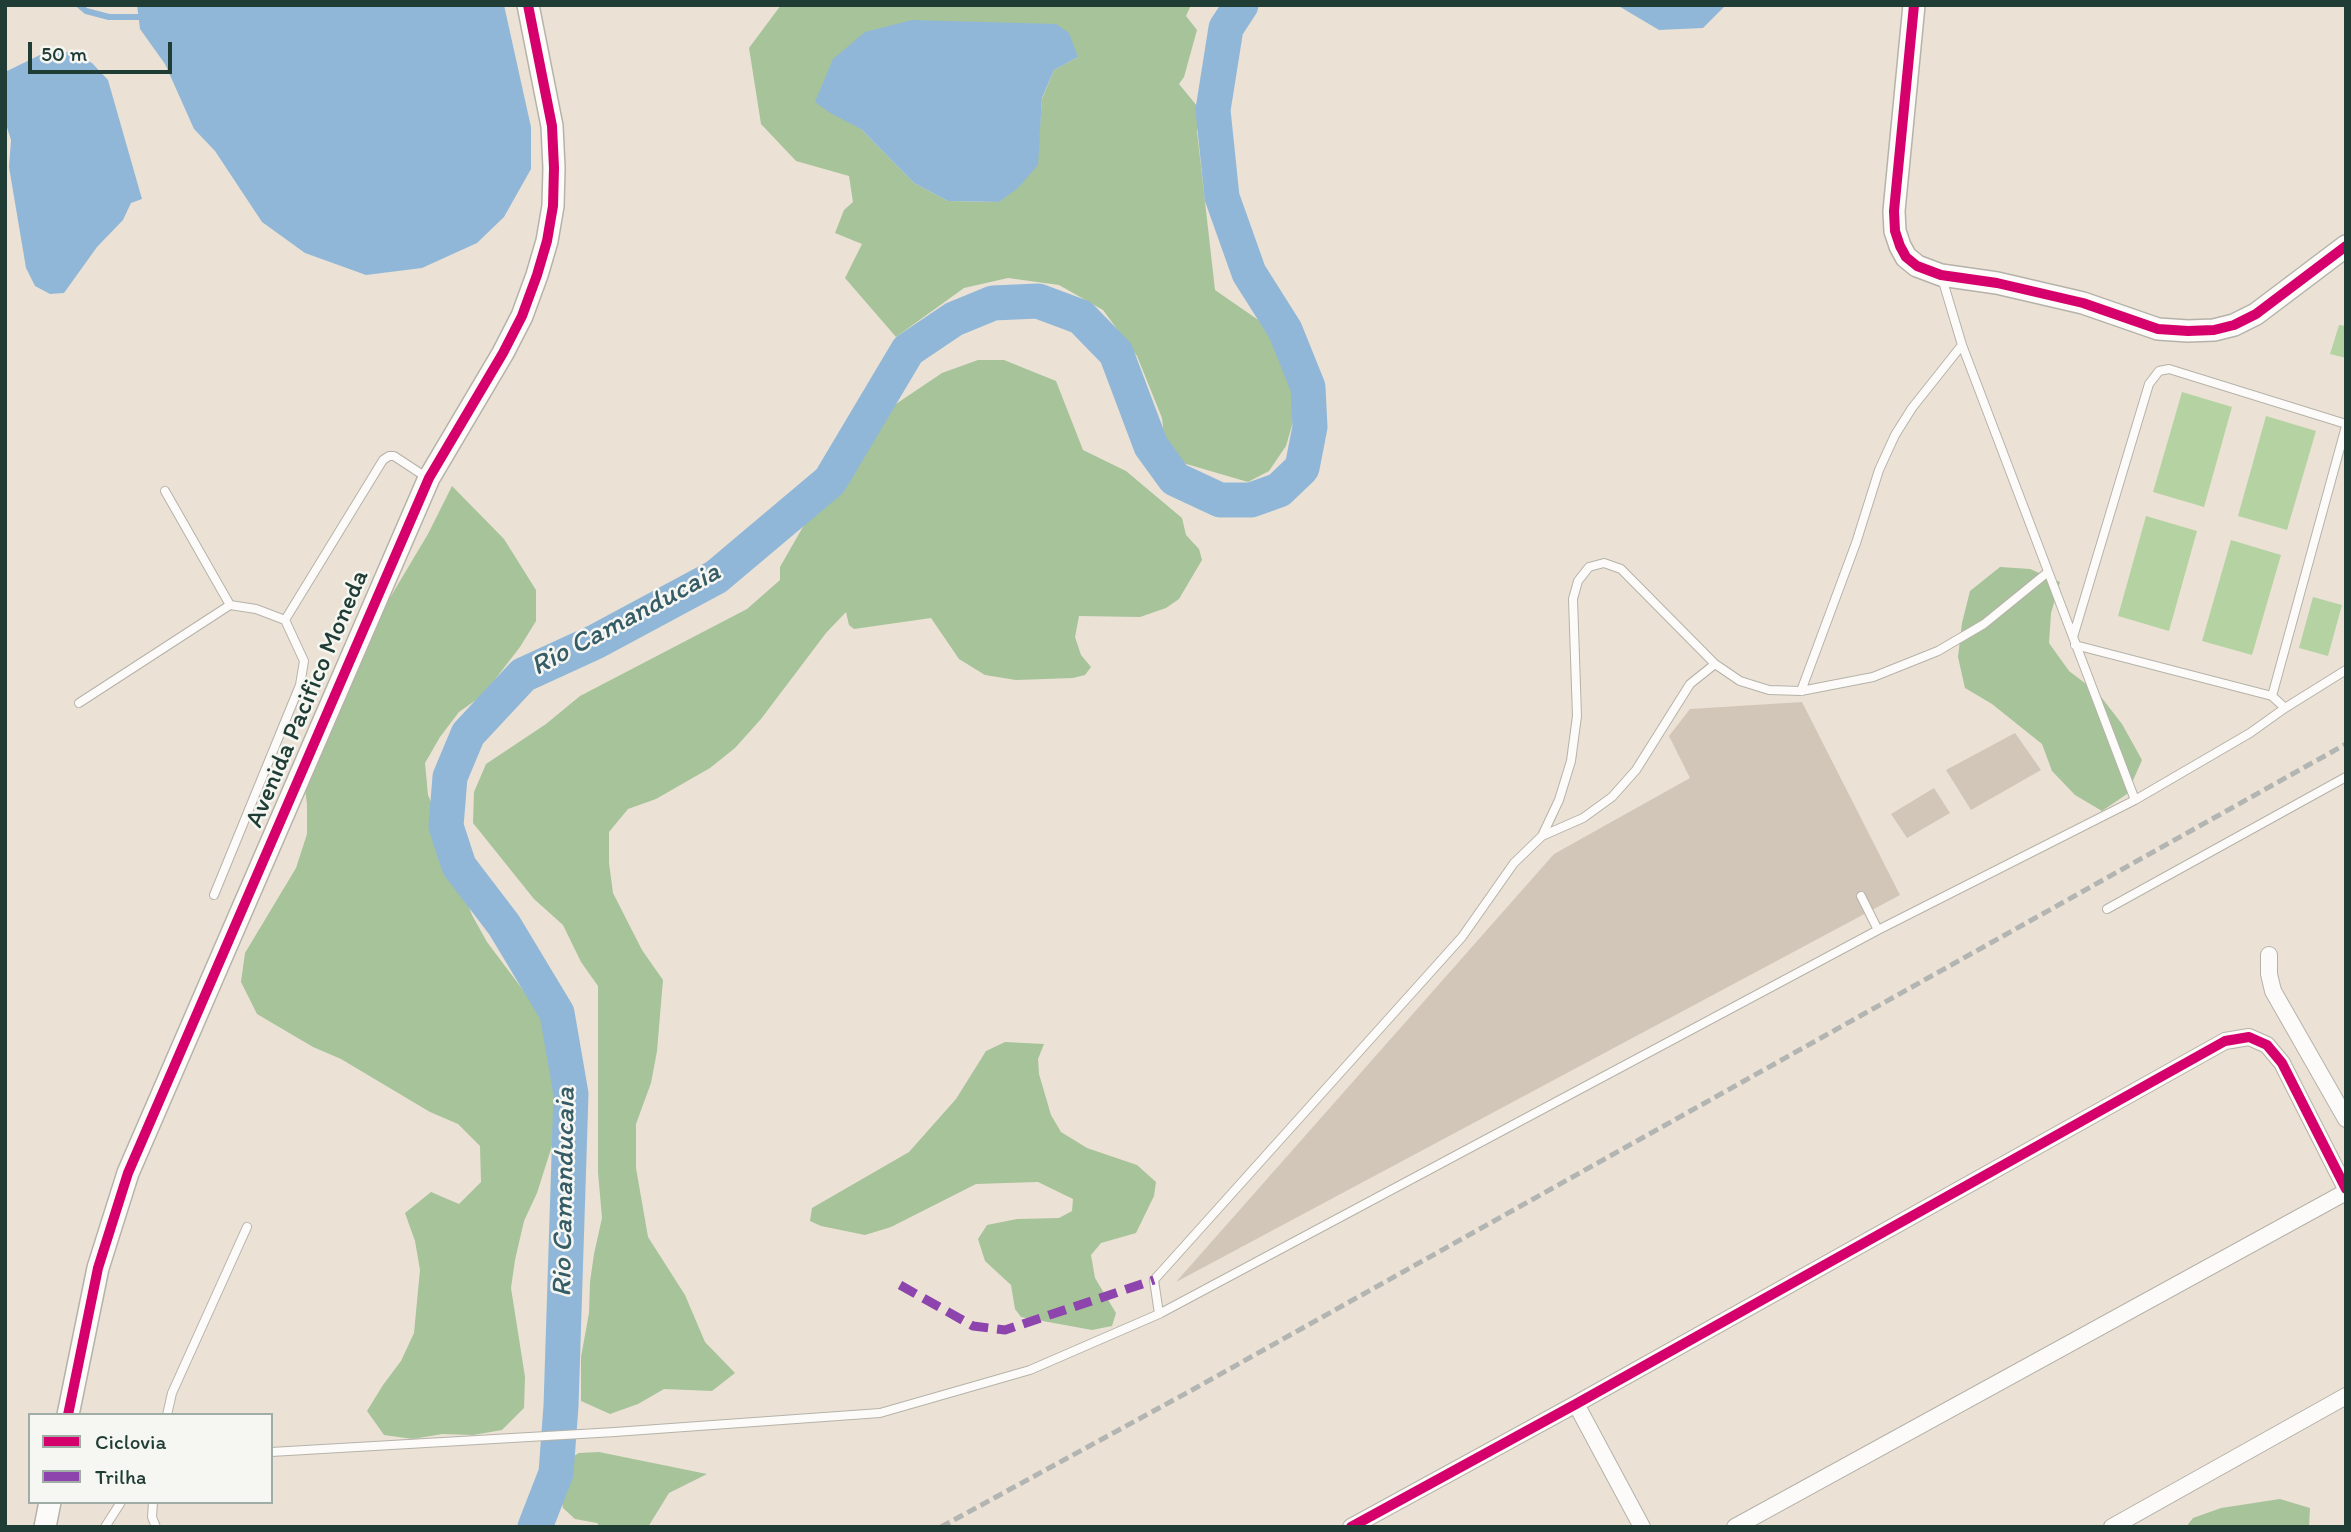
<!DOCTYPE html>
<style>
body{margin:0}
#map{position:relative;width:2351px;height:1532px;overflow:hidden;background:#ebe2d5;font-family:Itim,sans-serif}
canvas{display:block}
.frame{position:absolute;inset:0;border:7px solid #1f3d34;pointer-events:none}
.legend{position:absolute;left:28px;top:1413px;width:245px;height:91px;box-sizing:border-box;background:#f6f6f2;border:2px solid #a0aca6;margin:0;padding:9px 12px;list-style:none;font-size:21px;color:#1f3d34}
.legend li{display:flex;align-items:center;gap:14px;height:35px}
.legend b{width:35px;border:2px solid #a0aca6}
.scale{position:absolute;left:28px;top:42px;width:144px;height:32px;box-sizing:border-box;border:4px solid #1f3d34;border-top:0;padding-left:9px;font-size:21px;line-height:24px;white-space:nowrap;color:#1f3d34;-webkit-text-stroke:5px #f6f6f2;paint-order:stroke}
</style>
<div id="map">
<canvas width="2351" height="1532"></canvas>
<div class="frame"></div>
<ul class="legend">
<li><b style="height:9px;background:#d6006c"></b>Ciclovia</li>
<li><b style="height:9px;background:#8e44ad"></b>Trilha</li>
</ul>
<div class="scale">50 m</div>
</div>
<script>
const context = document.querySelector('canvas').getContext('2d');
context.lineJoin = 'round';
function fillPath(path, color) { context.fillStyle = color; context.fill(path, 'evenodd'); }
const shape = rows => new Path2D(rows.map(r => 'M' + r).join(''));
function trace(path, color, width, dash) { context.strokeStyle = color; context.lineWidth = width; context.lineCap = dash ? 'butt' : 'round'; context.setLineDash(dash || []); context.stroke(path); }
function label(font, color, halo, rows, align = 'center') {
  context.font = font + ' Itim,sans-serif'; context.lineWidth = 5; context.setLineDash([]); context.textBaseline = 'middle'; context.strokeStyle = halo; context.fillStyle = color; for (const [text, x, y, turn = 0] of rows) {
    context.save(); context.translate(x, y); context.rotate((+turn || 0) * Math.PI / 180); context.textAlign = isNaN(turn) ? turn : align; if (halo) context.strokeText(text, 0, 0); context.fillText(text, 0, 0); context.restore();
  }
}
fillPath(shape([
 [2339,325,2346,326,2346,358,2330,354],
 [2182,392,2232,407,2204,507,2153,492],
 [2266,416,2316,431,2287,530,2238,516],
 [2146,516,2197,531,2169,631,2118,616],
 [2231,540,2281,555,2252,655,2202,641],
 [2313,597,2342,605,2328,656,2299,648]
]), '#b5d2a2');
fillPath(shape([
 [781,5,1191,5,1186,16,1197,30,1184,77,1179,84,1202,112,1197,131,1215,290,1280,335,1291,364,1298,405,1286,446,1269,471,1248,482,1183,463,1165,445,1162,418,1137,356,1103,310,1059,285,1008,278,964,288,896,337,845,278,862,244,835,233,844,210,853,202,849,176,796,161,761,124,749,48],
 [1078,57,1054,70,1042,99,1037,165,999,202,948,201,914,183,861,129],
 [978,360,1004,360,1056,381,1083,450,1126,471,1182,518,1186,535,1199,549,1202,560,1179,599,1166,608,1140,617,1079,616,1075,637,1081,655,1091,667,1085,675,1073,678,1016,680,985,675,959,659,931,618,854,629,849,625,846,612,826,633,761,719,735,748,710,768,656,799,628,809,609,832,609,863,613,893,642,950,663,980,657,1051,651,1083,636,1124,636,1168,648,1237,685,1295,705,1342,735,1373,712,1391,664,1389,638,1404,610,1414,581,1401,581,1357,589,1313,590,1282,594,1254,602,1218,598,1172,598,986,581,962,563,925,534,899,473,823,474,792,486,764,546,724,580,696,747,609,780,580,780,567,828,483,890,408,942,373],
 [452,486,504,539,536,590,536,621,520,647,483,695,459,712,440,737,425,763,428,795,441,826,449,857,472,915,487,942,541,1014,551,1042,561,1101,557,1130,537,1193,524,1221,515,1260,511,1288,525,1377,524,1408,502,1430,473,1435,442,1434,413,1439,384,1435,367,1411,383,1385,401,1361,414,1333,420,1270,415,1241,405,1213,431,1192,459,1204,481,1182,480,1146,458,1124,430,1112,341,1059,313,1047,257,1014,241,982,245,953,296,868,307,834,307,804,303,774,366,630,391,596,428,534],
 [2000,567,2030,569,2060,582,2051,613,2049,643,2069,671,2098,693,2122,724,2142,760,2127,794,2102,811,2075,795,2052,771,2042,744,1992,704,1965,688,1958,657,1962,623,1970,591],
 [1005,1042,1044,1044,1038,1059,1039,1074,1051,1115,1061,1132,1087,1148,1137,1165,1156,1182,1154,1196,1136,1233,1101,1243,1091,1255,1095,1278,1116,1313,1112,1326,1092,1330,1021,1317,1015,1309,1011,1285,985,1261,978,1239,987,1225,1017,1219,1059,1218,1072,1211,1073,1199,1038,1182,976,1184,891,1227,865,1235,821,1226,810,1221,812,1208,909,1152,956,1099,986,1051],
 [599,1452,707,1474,669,1493,648,1527,600,1527,597,1523,575,1519,563,1508,558,1479,564,1461,579,1453],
 [2280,1499,2310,1508,2309,1527,2186,1527,2193,1518,2221,1508]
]), '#a6c39a');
fillPath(shape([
 [137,5,504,5,531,127,531,169,504,217,477,243,422,268,366,275,305,253,262,222,215,151,194,129,165,64,140,29],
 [1617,5,1726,5,1703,28,1659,30],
 [912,20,1056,24,1069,33,1078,57,1054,70,1042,98,1038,165,1018,188,999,202,948,201,914,183,861,129,830,113,815,102,833,59,865,32],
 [71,52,92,63,108,80,142,199,131,203,123,220,97,247,64,293,50,294,35,286,26,268,9,167,11,140,5,121,5,72,44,53]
]), '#91b7d8');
trace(shape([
 [79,5,86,11,109,17,144,17]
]), '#91b7d8', 6);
trace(shape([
 [535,1527,556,1473,561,1406,571,1094,557,1013,504,925,459,866,446,826,450,777,468,734,523,675,595,642,716,577,830,481,908,350,954,319,993,303,1038,301,1081,317,1116,353,1151,446,1175,479,1220,500,1251,500,1279,490,1302,468,1310,427,1308,387,1285,330,1249,273,1222,197,1213,110,1226,28,1241,5]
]), '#91b7d8', 35);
fillPath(shape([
 [1802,702,1900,895,1176,1282,1554,854,1690,778,1669,736,1690,709],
 [2015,733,2041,770,1971,810,1946,770],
 [1934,788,1950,813,1907,838,1891,814]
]), '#d1c6b8');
const service = shape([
 [1942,278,1962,345,2135,800],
 [165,491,230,605],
 [2073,637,2149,384,2159,371,2169,369,2346,424],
 [2075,645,2272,696,2285,708],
 [1801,691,1856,543,1879,470,1895,435,1912,408,1962,345],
 [2272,696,2346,426],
 [79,703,230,605,256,609,285,620,383,460,389,456,394,456,426,477],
 [1542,836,1559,800,1571,761,1577,716,1573,599,1578,581,1589,567,1604,563,1621,569,1715,664,1740,681,1769,690,1801,691,1873,677,1938,651,1984,624,2048,572],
 [214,895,300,685,304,661,285,620],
 [2107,909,2346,777],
 [1878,930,2135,800,2250,733,2285,708,2346,670],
 [1159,1314,1154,1280,1462,937,1514,863,1542,836,1583,818,1612,797,1636,770,1690,684,1715,664],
 [167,1415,172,1393,247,1227],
 [271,1452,615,1432,880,1413,1030,1370,1159,1314,1878,930,1861,896],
 [153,1502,152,1517,156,1527],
 [105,1527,121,1502]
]);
const minor = shape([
 [2269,955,2269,974,2273,991,2346,1119],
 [1576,1404,1642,1527],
 [1351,1527,1576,1404,2225,1041,2249,1037,2267,1045,2282,1063,2346,1189],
 [1735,1527,2346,1192],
 [2112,1527,2346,1396]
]);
const tertiary = shape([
 [1914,5,1894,211,1895,231,1900,246,1906,257,1917,266,1941,275,1997,283,2083,303,2158,329,2188,331,2214,330,2234,325,2256,314,2346,246],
 [68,1415,98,1268,128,1173,429,478,503,353,522,316,537,275,547,241,553,206,554,168,552,126,528,5],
 [45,1527,50,1502]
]);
trace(service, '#b5b2a9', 10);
trace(minor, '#b5b2a9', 18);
trace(tertiary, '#b5b2a9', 24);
trace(service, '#fcfbf9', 8);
trace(minor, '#fcfbf9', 16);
trace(tertiary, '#fcfbf9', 21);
trace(shape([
 [941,1527,1192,1390,2346,744]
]), '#b3b5b2', 5, [10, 5]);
trace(shape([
 [900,1285,973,1326,1005,1330,1154,1280]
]), '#8e44ad', 9, [18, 9]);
trace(shape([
 [1914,5,1894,211,1895,231,1900,246,1906,257,1917,266,1941,275,1997,283,2083,303,2158,329,2188,331,2214,330,2234,325,2256,314,2346,246],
 [68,1415,98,1268,128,1173,429,478,503,353,522,316,537,275,547,241,553,206,554,168,552,126,528,5],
 [1351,1527,1576,1404,2225,1041,2249,1037,2267,1045,2282,1063,2346,1189]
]), '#d6006c', 10);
label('26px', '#1f3d34', '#f6f6f2', [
 ["Avenida Pacifico Moneda",308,699,-67]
]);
label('italic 28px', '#365c66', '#f6f6f2', [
 ["Rio Camanducaia",626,620,-28],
 ["Rio Camanducaia",565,1192,-89]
]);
</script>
